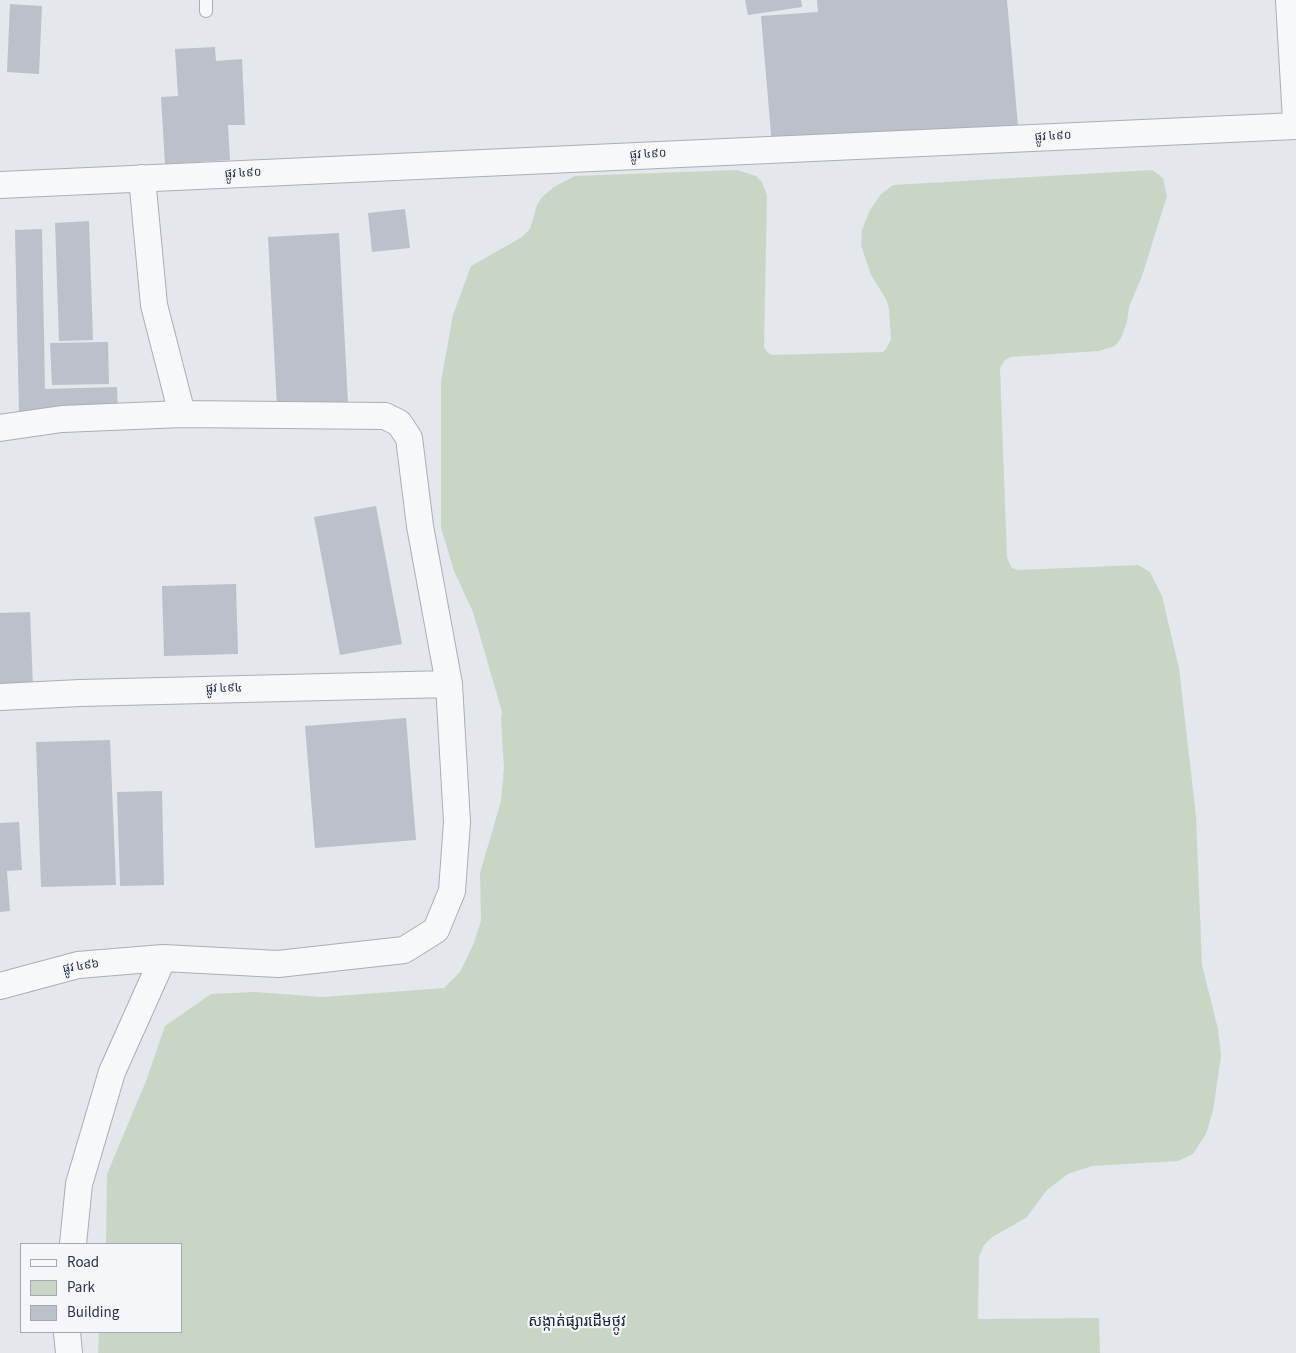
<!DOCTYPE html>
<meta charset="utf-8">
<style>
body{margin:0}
#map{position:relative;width:1296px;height:1353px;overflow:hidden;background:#e4e7ec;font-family:"Source Sans 3",sans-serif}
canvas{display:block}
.legend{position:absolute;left:20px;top:1243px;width:162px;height:90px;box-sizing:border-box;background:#f4f6f9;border:1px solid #a4a8b1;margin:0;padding:6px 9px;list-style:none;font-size:15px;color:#2b3445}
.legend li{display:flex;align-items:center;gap:10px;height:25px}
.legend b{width:25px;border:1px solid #a4a8b1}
</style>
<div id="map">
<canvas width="1296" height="1353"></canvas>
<ul class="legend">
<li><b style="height:6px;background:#f7f8fa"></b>Road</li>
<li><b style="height:14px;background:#c9d6c5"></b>Park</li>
<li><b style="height:14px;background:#bbc0ca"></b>Building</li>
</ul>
</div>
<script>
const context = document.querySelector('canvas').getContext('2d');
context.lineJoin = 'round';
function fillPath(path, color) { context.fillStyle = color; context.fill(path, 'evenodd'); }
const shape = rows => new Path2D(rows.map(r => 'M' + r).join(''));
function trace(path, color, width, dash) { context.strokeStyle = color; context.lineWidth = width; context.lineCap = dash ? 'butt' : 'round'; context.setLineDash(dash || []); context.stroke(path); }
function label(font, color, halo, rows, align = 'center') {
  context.font = font + ' "Source Sans 3","Noto Sans Khmer",sans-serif'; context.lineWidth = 4.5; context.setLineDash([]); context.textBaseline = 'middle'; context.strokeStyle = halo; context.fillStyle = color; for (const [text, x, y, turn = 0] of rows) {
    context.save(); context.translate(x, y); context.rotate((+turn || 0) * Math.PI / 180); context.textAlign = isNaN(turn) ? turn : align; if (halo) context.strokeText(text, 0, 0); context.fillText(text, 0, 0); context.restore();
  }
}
fillPath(shape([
 [737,170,756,176,762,182,767,195,764,347,768,353,772,355,883,352,886,349,891,339,889,309,886,299,871,275,861,245,862,230,870,210,881,194,893,185,1152,170,1163,178,1167,196,1142,276,1129,307,1127,322,1121,338,1115,346,1099,351,1011,357,1005,360,1000,368,1007,558,1012,568,1018,570,1138,565,1150,572,1162,596,1179,668,1196,816,1202,965,1218,1029,1221,1056,1213,1111,1206,1134,1193,1154,1178,1161,1092,1166,1068,1174,1047,1190,1026,1218,992,1237,984,1245,979,1257,978,1319,1099,1318,1100,1353,98,1353,99,1332,181,1332,181,1244,106,1244,107,1174,146,1081,165,1026,211,994,254,992,323,997,444,988,460,972,473,945,481,921,480,873,501,801,504,768,501,720,502,712,473,612,454,571,441,528,441,381,453,315,471,266,522,237,530,229,537,205,543,196,554,187,575,176]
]), '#c9d6c5');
fillPath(shape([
 [745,0,801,0,802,7,748,15],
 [817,0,1007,0,1018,126,772,146,761,16,818,12],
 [10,4,42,6,39,74,7,72],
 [215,47,216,61,242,59,245,125,228,125,230,160,165,164,161,97,178,96,175,49],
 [405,209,410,248,372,252,368,213],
 [89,221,93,340,59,341,55,223],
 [42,229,45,389,117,387,118,411,19,413,15,230],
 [339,233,348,403,277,407,268,237],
 [108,342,109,384,52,385,50,343],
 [376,506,402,644,340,655,314,517],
 [236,584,238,654,164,656,162,586],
 [30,612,33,687,0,689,0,613],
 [406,718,416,840,315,848,305,726],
 [110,740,116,885,41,887,36,742],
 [162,791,164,885,120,886,117,792],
 [19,822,22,870,7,871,10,911,0,912,0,823]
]), '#bbc0ca');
const lane = shape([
 [206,0,206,11]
]);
const street = shape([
 [1289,0,1296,120],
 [142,178,154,305,182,414],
 [0,185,1296,126],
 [0,428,62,419,182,414,385,416,399,423,409,438,420,526,449,684,457,822,452,891,436,930,404,950,278,964,163,958,78,965,0,986],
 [0,697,80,693,449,684],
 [73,1244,79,1184,112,1072,163,958],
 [67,1332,69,1353]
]);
trace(lane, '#a9aeb7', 14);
trace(street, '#a9aeb7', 28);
trace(lane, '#f7f8fa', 12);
trace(street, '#f7f8fa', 26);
label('12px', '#2b3445', '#f4f6f9', [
 ["ផ្លូវ ៤៩០",1053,137,-3],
 ["ផ្លូវ ៤៩០",648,155,-3],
 ["ផ្លូវ ៤៩០",243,174,-3],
 ["ផ្លូវ ៤៩៤",224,689,-1],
 ["ផ្លូវ ៤៩៦",81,967,-9]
]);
label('15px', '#1d2536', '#f4f6f9', [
 ["សង្កាត់ផ្សារដើមថ្កូវ",577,1323]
]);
</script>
